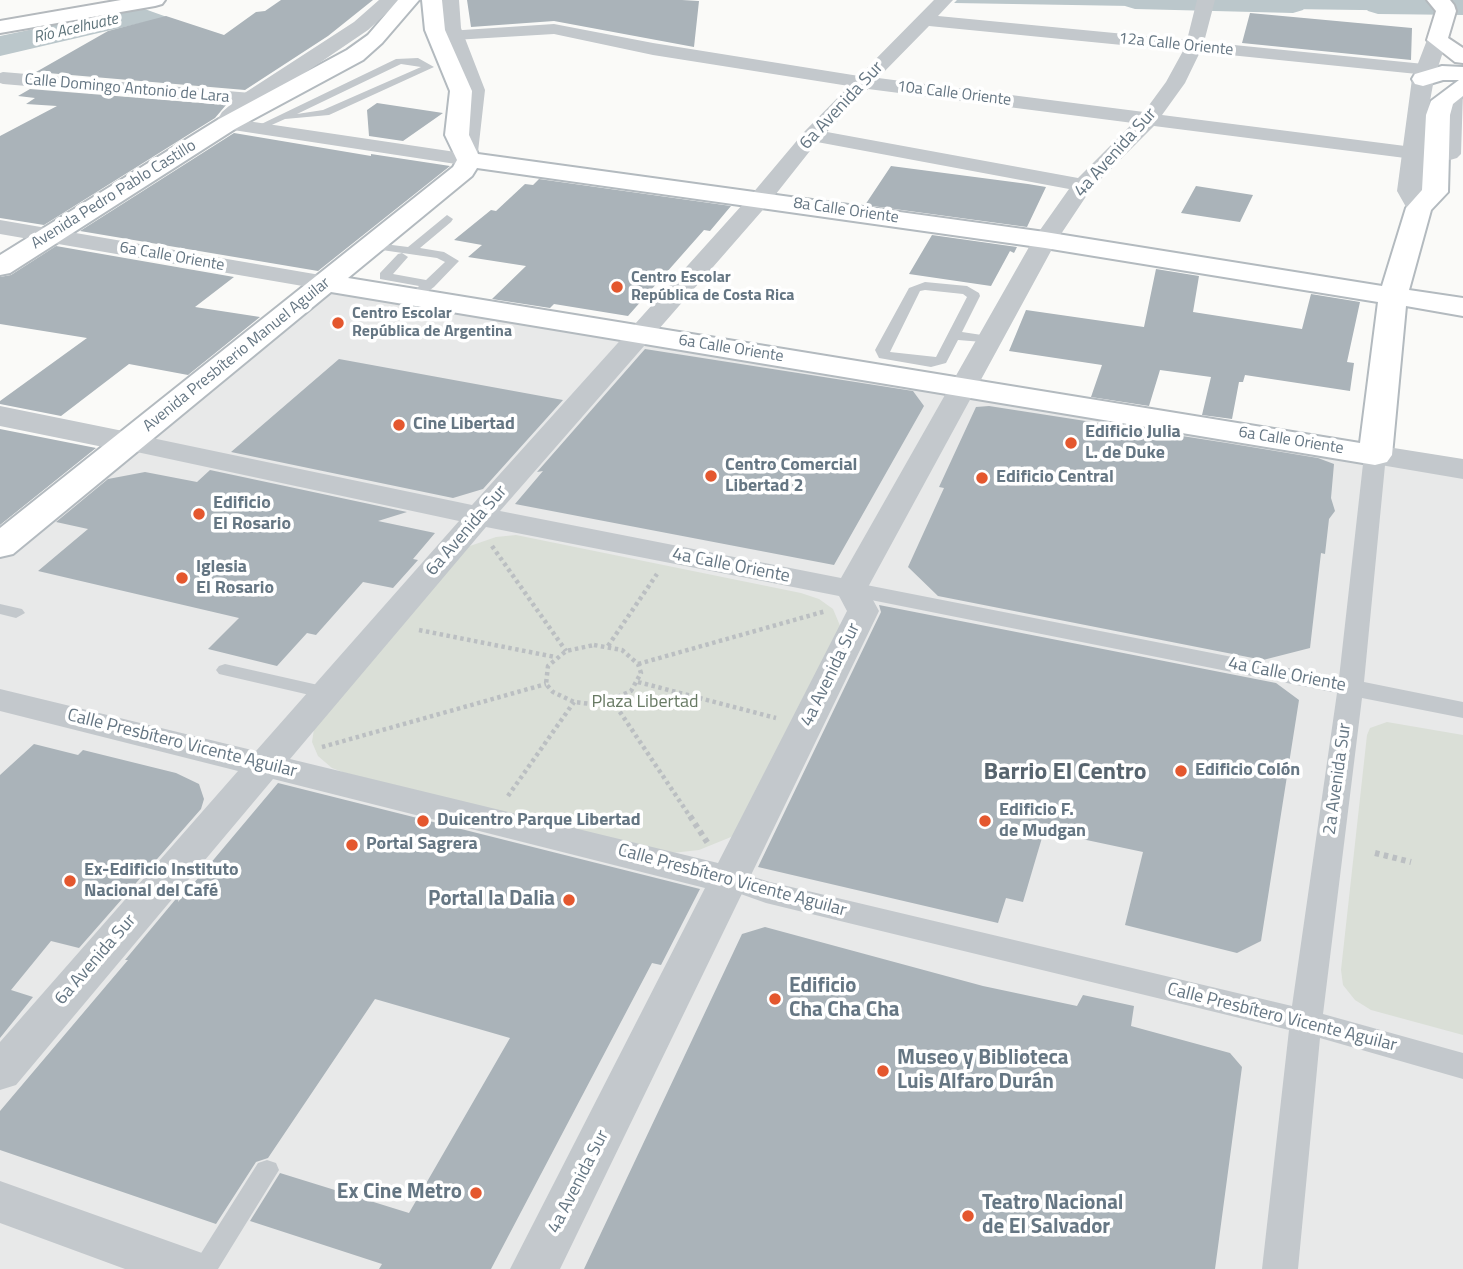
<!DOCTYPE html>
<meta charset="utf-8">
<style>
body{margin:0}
canvas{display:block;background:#fafaf8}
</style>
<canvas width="1463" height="1269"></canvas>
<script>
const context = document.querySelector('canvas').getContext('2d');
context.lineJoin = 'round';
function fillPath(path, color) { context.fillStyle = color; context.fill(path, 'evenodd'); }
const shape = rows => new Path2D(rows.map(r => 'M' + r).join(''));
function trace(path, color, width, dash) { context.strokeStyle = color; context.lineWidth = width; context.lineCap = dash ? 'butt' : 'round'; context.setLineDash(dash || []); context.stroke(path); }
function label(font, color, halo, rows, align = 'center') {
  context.font = font + ' "Titillium Web",sans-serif'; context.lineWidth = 7; context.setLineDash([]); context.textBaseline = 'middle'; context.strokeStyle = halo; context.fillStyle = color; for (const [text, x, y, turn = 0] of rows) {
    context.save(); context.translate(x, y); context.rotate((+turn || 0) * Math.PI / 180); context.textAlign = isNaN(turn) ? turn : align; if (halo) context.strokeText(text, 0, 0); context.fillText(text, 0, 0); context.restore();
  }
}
fillPath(shape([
 [326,283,1463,474,1463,1269,0,1269,0,547]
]), '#e8e9e9');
fillPath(shape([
 [516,535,801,593,819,599,833,609,841,628,738,832,731,837,699,850,672,853,345,773,332,768,318,756,312,742,314,729,467,547,496,537],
 [1387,722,1463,735,1463,1035,1371,1010,1355,1000,1343,985,1341,970,1367,735,1370,728]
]), '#dadfd7');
fillPath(shape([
 [957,0,1192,0,1190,7,954,3],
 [1215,0,1422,0,1434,11,1214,8],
 [139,7,167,17,0,56,0,36]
]), '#bbc7cb');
fillPath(shape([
 [1121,0,1305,0,1307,4,1303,10,1293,13,1135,9,1125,6,1121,0],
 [1367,0,1463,0,1463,15,1378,14,1368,11,1363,5,1367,0]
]), '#bbc7cb');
fillPath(shape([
 [281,0,373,0,328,36,245,90,36,72,108,31,166,16,224,35,256,12,265,11],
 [467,0,682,0,699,1,694,47,554,21,471,27],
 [1250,13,1412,28,1411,60,1242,43],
 [30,89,226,105,215,118,44,225,0,218,0,136,57,106,26,104,35,98,18,96],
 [377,103,443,113,403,141,369,136,367,110],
 [234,133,371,156,371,154,450,166,318,271,80,231],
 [891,166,1028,184,1046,187,1027,227,865,205],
 [539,179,731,206,710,231,704,230,628,316,554,304,550,308,492,299,526,266,468,257,482,245,454,240,491,210,496,211,525,184,533,185],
 [1196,186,1253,195,1240,222,1181,213],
 [932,235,1017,247,1014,253,1010,251,991,286,909,274],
 [56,246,234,277,195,307,260,317,188,375,129,364,61,416,0,404,0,401,87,338,0,324,0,277,11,275],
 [1156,269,1199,276,1193,312,1302,329,1311,294,1360,302,1347,362,1354,363,1350,391,1245,375,1243,382,1239,382,1232,419,1202,415,1211,377,1160,370,1149,406,1091,397,1102,365,1009,351,1026,310,1144,327],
 [645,349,913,391,924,406,834,565,515,504,543,471,537,472],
 [339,359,563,400,483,489,453,498,231,452],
 [989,406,1227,443,1318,458,1334,464,1331,498,1335,511,1329,519,1325,554,1321,553,1310,648,1263,660,938,596,908,567,944,488,939,487,976,407],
 [0,429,96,448,0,525],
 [210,470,407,512,378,521,435,533,413,559,418,560,393,588,363,582,316,635,307,633,277,666,208,649,239,618,38,571,88,529,56,522,108,479,145,472,197,482],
 [879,605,1276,683,1299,700,1261,941,1237,953,1125,925,1143,852,1044,831,1023,902,1006,898,998,923,758,867,881,612],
 [34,744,78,755,83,750,176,773,199,784,204,799,201,809,79,948,51,941,11,990,33,997,0,1038,0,775],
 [278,783,700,889,661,965,652,963,491,1269,379,1269,382,1264,250,1221,280,1173,409,1213,510,1038,375,999,268,1158,256,1162,216,1224,0,1150,0,1111,128,960,125,960,180,894,178,902],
 [765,927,983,986,1077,1006,1083,995,1134,1006,1131,1026,1230,1053,1242,1067,1215,1269,584,1269,742,934]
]), '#aab3b9');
const secondary = shape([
 [398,0,419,0,382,43,363,60,235,129,10,273,0,275,0,255,219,119,347,50,368,35,398,0],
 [422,0,442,0,445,30,472,91,469,135,478,154,1045,232,1382,286,1406,208,1422,190,1426,115,1431,101,1459,80,1443,80,1423,86,1415,84,1412,79,1415,74,1442,66,1463,67,1463,96,1453,104,1450,115,1448,192,1431,210,1409,290,1463,298,1463,316,1406,306,1392,455,1387,462,1375,465,331,292,13,554,0,557,0,528,453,167,457,160,445,135,450,91,425,30,422,0],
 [477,168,1045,248,1378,302,1360,443,348,278,472,176,477,168]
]);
const trunk = shape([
 [121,0,165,0,162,4,155,6,0,33,0,21,121,0],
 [1427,0,1450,0,1454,5,1456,11,1448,38,1463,48,1463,63,1455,62,1427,40,1436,11,1427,0]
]);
trace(secondary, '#b3babf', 4);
trace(trunk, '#b4b9bd', 4);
trace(shape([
 [492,546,566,651],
 [419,630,555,657],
 [594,645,622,650,638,664,641,673,631,691,604,703,591,704,574,702,553,692,546,684,548,666,566,651,594,645],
 [608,646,657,574],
 [638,664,826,611],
 [638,682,776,718],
 [612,700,691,818],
 [322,747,546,684],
 [508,796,574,702]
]), '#bbbfc2', 4.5, [3.5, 3.5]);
trace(shape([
 [690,816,709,845],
 [1375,853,1411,862]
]), '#bbbfc2', 6, [4.5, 4.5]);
fillPath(shape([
 [418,58,434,67,329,115,285,119,256,132,251,129,396,59,418,58],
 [401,64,421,67,323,110,297,114,401,64],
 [447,215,453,219,451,222,420,248,444,252,459,261,434,287,415,301,409,297,419,286,380,279,380,273,398,254,402,253,408,257,393,274,426,280,445,262,437,258,368,248,368,242,408,247,447,215],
 [925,282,967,286,979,293,980,296,962,332,995,337,995,343,958,340,946,363,931,367,879,358,875,350,909,288,925,282],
 [925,290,963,294,967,297,936,357,890,352,920,291,925,290],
 [0,604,22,609,25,613,16,618,0,614,0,604],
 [225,664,327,687,336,693,327,699,219,674,216,670,219,666,225,664],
 [267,1160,276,1163,279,1170,218,1269,191,1269,258,1163,267,1160]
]), '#c3c8cc');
fillPath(shape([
 [1375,449,1382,451,1386,455,1364,682,1463,702,1463,718,1362,698,1323,1014,1463,1053,1463,1079,1320,1038,1298,1269,1262,1269,1289,1030,766,903,721,887,716,880,721,873,731,870,770,882,1292,1006,1337,693,851,596,843,594,839,589,843,584,851,582,1339,678,1364,455,1368,451,1375,449]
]), '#c3c8cc');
fillPath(shape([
 [934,0,953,0,938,16,1187,40,1197,0,1215,0,1204,42,1434,65,1436,69,1427,75,1200,52,1185,83,1162,115,1413,147,1420,149,1424,153,1420,157,1413,159,1154,126,1091,189,1057,240,867,589,879,611,560,1269,510,1269,705,888,273,779,16,1085,0,1090,0,1042,238,771,0,711,0,689,256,751,459,521,118,448,114,442,118,436,128,433,472,505,752,194,805,131,849,86,653,55,554,34,454,40,448,39,445,35,448,31,554,24,653,43,859,76,934,0],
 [929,26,1183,51,1166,82,1144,112,878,78,929,26],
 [868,89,1133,123,1078,178,827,132,868,89],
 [817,142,1069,189,1033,240,841,578,500,511,768,204,817,142],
 [486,527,839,596,847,611,718,863,290,759,486,527],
 [3,72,251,93,261,99,251,105,3,84,0,83,0,73,3,72],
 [1463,92,1461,154,1457,158,1450,160,1443,158,1439,154,1444,112,1456,94,1463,92],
 [227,118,469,154,476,156,480,160,476,164,469,166,220,128,217,124,220,120,227,118],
 [0,220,326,276,335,278,338,283,335,288,326,290,0,234,0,220],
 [0,1181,202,1253,210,1269,125,1269,0,1223,0,1181]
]), '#c3c8cc');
fillPath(shape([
 [379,0,401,0,368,30,259,104,240,120,235,129,219,129,215,124,222,112,243,94,354,22,379,0],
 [439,0,459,0,461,28,485,90,478,152,475,157,466,159,457,157,454,152,463,90,441,28,439,0],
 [1437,34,1444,36,1447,40,1434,79,1430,101,1423,191,1432,208,1428,214,1419,216,1410,214,1397,191,1412,79,1427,40,1430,36,1437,34],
 [0,406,128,432,140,435,144,442,140,449,128,452,0,426,0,406],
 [1375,445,1463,459,1463,479,1363,462,1358,455,1363,448,1375,445]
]), '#c3c8cc');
fillPath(secondary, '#fff');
fillPath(trunk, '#fff');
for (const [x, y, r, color] of [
 [617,287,7,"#e4572e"],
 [338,323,7,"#e4572e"],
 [399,425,7,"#e4572e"],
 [1071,443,7,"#e4572e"],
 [711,476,7,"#e4572e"],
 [982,478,7,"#e4572e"],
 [199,514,7,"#e4572e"],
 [182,578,7,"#e4572e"],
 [1181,771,7,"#e4572e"],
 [423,821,7,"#e4572e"],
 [985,821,7,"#e4572e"],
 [352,845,7,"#e4572e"],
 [70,881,7,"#e4572e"],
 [569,900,7,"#e4572e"],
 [775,999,7,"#e4572e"],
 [883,1071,7,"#e4572e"],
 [476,1193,7,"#e4572e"],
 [968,1216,7,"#e4572e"]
]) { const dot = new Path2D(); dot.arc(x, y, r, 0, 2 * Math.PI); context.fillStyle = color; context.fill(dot); trace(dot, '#fff', 2.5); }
label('italic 16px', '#60757c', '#fff', [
 ["Río Acelhuate",76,29,-13]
]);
label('16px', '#657683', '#fff', [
 ["12a Calle Oriente",1176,45,6],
 ["Calle Domingo Antonio de Lara",127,89,5],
 ["10a Calle Oriente",954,94,7],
 ["Avenida Pedro Pablo Castillo",114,195,-32],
 ["8a Calle Oriente",846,211,8],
 ["6a Calle Oriente",172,257,10],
 ["6a Calle Oriente",731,349,9],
 ["Avenida Presbíterio Manuel Aguilar",237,355,-39],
 ["6a Calle Oriente",1291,441,9]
]);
label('bold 16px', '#657683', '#fff', [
 ["Centro Escolar",631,278],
 ["República de Costa Rica",631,296],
 ["Centro Escolar",352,314],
 ["República de Argentina",352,332]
], 'left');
label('18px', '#657683', '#fff', [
 ["6a Avenida Sur",842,106,-47],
 ["4a Avenida Sur",1116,153,-48],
 ["6a Avenida Sur",467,531,-49],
 ["4a Calle Oriente",731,566,11],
 ["4a Avenida Sur",831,675,-64],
 ["4a Calle Oriente",1287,675,11],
 ["Calle Presbítero Vicente Aguilar",182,744,14],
 ["2a Avenida Sur",1338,779,-82],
 ["Calle Presbítero Vicente Aguilar",732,881,15],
 ["6a Avenida Sur",96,960,-49],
 ["Calle Presbítero Vicente Aguilar",1282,1018,14],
 ["4a Avenida Sur",579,1182,-63]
]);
label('bold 18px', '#657683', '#fff', [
 ["Cine Libertad",413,425],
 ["Edificio Julia",1085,433],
 ["L. de Duke",1085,454],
 ["Centro Comercial",725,466],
 ["Libertad 2",725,487],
 ["Edificio Central",996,478],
 ["Edificio",213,504],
 ["El Rosario",213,525],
 ["Iglesia",196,568],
 ["El Rosario",196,589],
 ["Edificio Colón",1195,771],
 ["Edificio F.",999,811],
 ["de Mudgan",999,832],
 ["Duicentro Parque Libertad",437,821],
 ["Portal Sagrera",366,845],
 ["Ex-Edificio Instituto",84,871],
 ["Nacional del Café",84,892]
], 'left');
label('18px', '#687a64', '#fff', [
 ["Plaza Libertad",645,703]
]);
label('bold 21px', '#657683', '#fff', [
 ["Portal la Dalia",555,900,"right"],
 ["Edificio",789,987],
 ["Cha Cha Cha",789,1011],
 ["Museo y Biblioteca",897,1059],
 ["Luis Alfaro Durán",897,1083],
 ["Ex Cine Metro",462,1193,"right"],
 ["Teatro Nacional",982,1204],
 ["de El Salvador",982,1228]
], 'left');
label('bold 24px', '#57646e', '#fff', [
 ["Barrio El Centro",1065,773]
]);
</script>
